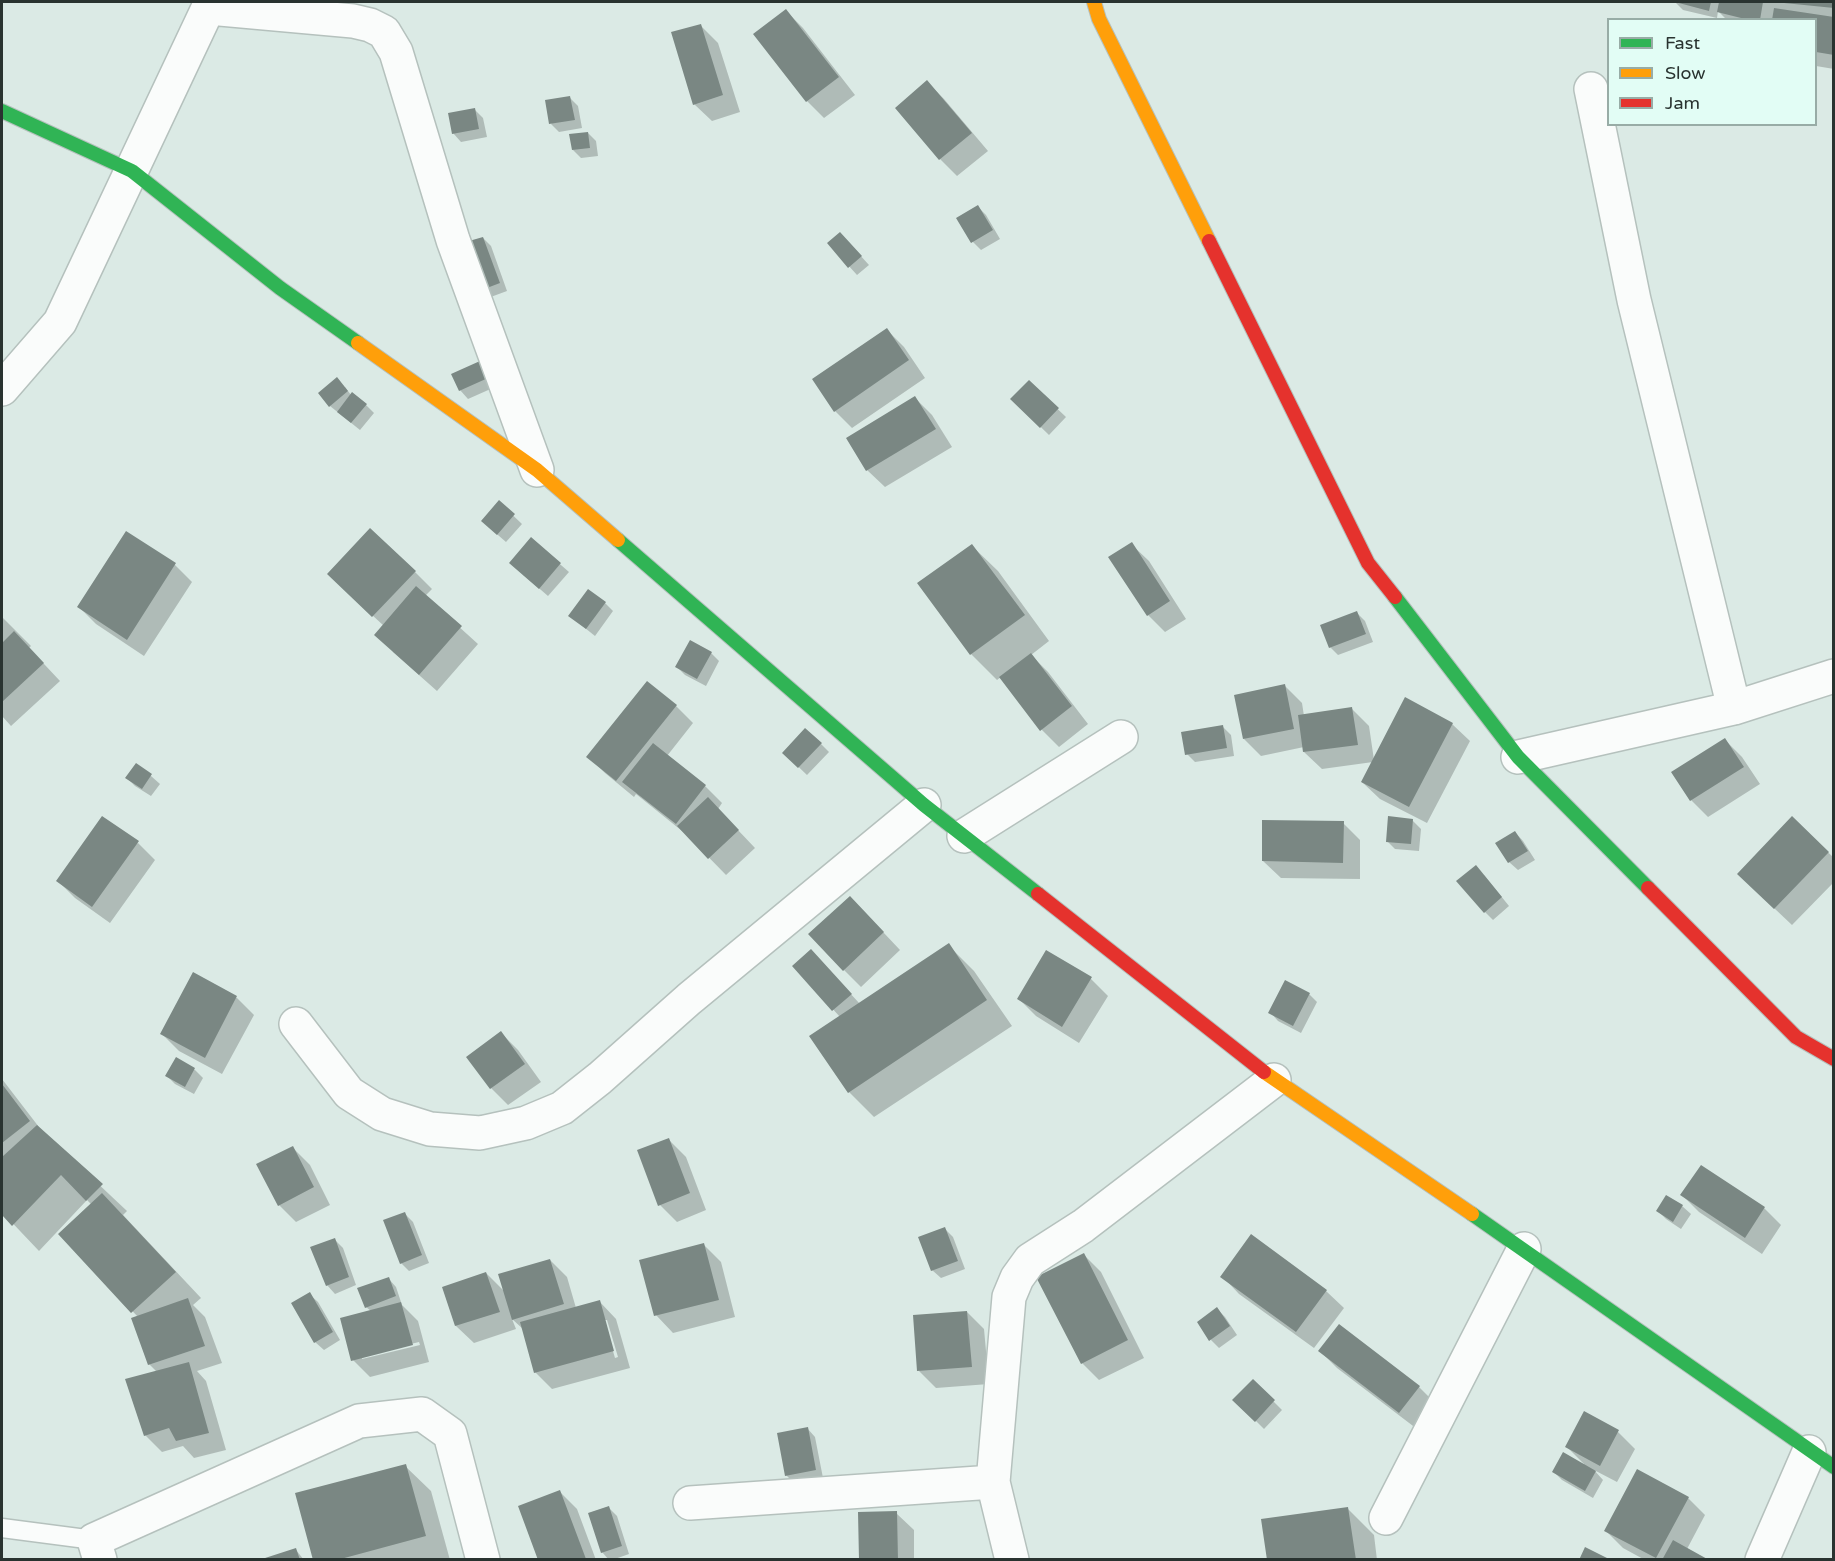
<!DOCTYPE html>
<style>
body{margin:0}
#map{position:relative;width:1835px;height:1561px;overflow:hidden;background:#dbeae5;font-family:"Varela Round",sans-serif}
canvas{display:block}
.frame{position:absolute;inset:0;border:3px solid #293330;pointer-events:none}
.legend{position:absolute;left:1607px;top:18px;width:210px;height:108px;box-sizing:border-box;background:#e2fdf5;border:2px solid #98aca6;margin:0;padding:8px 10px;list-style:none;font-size:18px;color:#293330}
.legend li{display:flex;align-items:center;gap:12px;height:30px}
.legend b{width:30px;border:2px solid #98aca6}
</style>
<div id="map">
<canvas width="1835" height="1561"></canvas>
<div class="frame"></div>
<ul class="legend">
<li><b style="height:8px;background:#30b455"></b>Fast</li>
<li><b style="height:8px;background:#ff9f0a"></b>Slow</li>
<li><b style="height:8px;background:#e5322d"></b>Jam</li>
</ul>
</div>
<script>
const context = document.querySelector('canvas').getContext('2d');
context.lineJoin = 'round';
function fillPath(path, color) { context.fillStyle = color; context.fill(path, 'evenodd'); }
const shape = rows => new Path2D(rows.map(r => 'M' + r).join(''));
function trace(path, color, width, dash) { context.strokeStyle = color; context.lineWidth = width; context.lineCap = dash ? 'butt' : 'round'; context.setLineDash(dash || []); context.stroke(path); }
fillPath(shape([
 [1675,2,1834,2,1834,69,1816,66,1816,20,1727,20,1718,11,1717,18,1683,10],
 [786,11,803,28,855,95,824,118,807,101,755,34],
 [700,25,718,43,740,112,712,121,694,104],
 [927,82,944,99,988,151,957,176,940,159,897,108],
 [570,98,578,106,582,128,559,132,551,124],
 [475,110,483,118,487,137,461,142,453,133],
 [588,133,596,141,598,156,581,158,573,150],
 [978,207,986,215,1000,239,981,250,973,242],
 [483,238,491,246,507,291,488,298],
 [848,242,869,265,857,275,829,244],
 [887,330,904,347,925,378,852,428,835,411],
 [488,371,495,387,468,399,460,390],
 [1029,382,1066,417,1049,435,1012,399],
 [345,387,351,395,366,405,374,413,360,430,330,406],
 [915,398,932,415,952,447,885,487,867,470],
 [499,502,522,524,506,542,491,529],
 [127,533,175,565,192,582,144,656,96,624,79,607],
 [531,539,569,572,548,596,519,571],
 [1131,544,1149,561,1186,619,1165,632,1148,615],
 [972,546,998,571,1049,641,1031,655,1048,672,1088,724,1059,747,1042,730,1001,677,997,680,971,654],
 [415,572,432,589,425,596,478,644,437,691,393,652,384,626,346,591],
 [605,603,613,611,595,636,570,616],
 [1357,613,1365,621,1373,642,1338,655,1330,647],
 [2,617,31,646,29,648,60,681,11,726,2,716],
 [711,653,719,661,706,686,685,675,677,667],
 [648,683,676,706,693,723,667,756,705,786,722,803,718,809,755,848,726,875,687,835,636,794,634,797,605,773,588,756],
 [1285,686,1302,703,1304,716,1352,709,1369,726,1374,760,1452,724,1470,741,1427,823,1380,799,1362,782,1373,762,1322,769,1304,752,1304,747,1261,756,1244,739],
 [1222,726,1231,735,1234,756,1195,762,1187,754],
 [1725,740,1742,757,1760,784,1708,817,1691,800],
 [821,744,829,752,807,775,784,753],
 [136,765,151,776,160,784,151,796,135,786,127,778],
 [1792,818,1834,858,1834,882,1792,925,1756,891],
 [1412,820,1421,829,1419,851,1395,849,1387,841],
 [1343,823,1360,840,1360,879,1281,878,1263,861],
 [1515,832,1523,841,1535,860,1518,870,1509,862,1498,843],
 [138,843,155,860,110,923,75,898,58,881],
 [1484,875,1509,906,1493,920,1485,912],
 [867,915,900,950,861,987,844,970],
 [948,945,974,971,1012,1026,874,1117,849,1092,840,1017,794,966,811,951,860,1004],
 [193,974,237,998,254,1015,222,1074,179,1051,162,1034],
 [1091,979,1108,996,1079,1043,1036,1016,1019,999],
 [1309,994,1317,1002,1301,1033,1278,1021,1270,1012],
 [501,1033,518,1050,541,1082,508,1105,491,1088],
 [176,1059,195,1070,203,1078,194,1094,175,1084,167,1076],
 [2,1079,42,1131,127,1211,123,1215,201,1298,193,1305,205,1317,222,1363,197,1371,206,1381,226,1450,194,1458,183,1446,162,1452,145,1435,157,1372,149,1364,138,1317,60,1234,92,1205,87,1200,39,1251,2,1212],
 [669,1140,686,1157,706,1210,677,1222,660,1205],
 [293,1148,310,1165,330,1205,296,1222,279,1205],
 [1682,1195,1764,1208,1781,1225,1762,1254,1699,1212],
 [1682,1206,1691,1214,1681,1229,1666,1219,1658,1211],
 [405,1214,413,1222,429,1263,409,1271,401,1263],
 [945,1229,953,1237,965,1269,941,1278,932,1270],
 [1252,1236,1326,1291,1344,1308,1314,1348,1239,1294,1222,1276],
 [335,1240,343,1248,356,1285,335,1294,327,1285],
 [704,1245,721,1262,735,1317,673,1333,656,1315],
 [1084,1255,1101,1272,1144,1358,1099,1380,1082,1363],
 [550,1260,567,1277,576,1308,599,1301,616,1319,630,1368,552,1389,535,1372,523,1329,512,1319,516,1329,474,1343,456,1326,444,1287,486,1273,505,1292],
 [604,1320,607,1320,618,1357,615,1358],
 [388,1278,396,1287,402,1305,418,1321,429,1362,370,1377,353,1360,371,1311,366,1307],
 [419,1342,420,1345,362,1359,362,1356],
 [309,1294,318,1302,340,1340,324,1350,315,1342],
 [1217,1309,1225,1317,1237,1335,1219,1348,1211,1340],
 [967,1312,984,1329,989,1384,936,1388,919,1371],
 [1320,1351,1419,1387,1436,1404,1417,1429,1337,1368],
 [1253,1381,1282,1410,1264,1429,1235,1400],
 [807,1428,815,1437,823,1478,794,1483,786,1475],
 [1618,1432,1635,1449,1617,1482,1594,1470,1603,1480,1593,1498,1562,1480,1553,1471,1584,1464,1567,1447],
 [405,1466,431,1491,450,1560,314,1560],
 [560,1492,577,1509,596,1560,540,1560],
 [1688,1498,1705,1515,1687,1549,1706,1560,1645,1560,1623,1548,1606,1531],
 [609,1508,617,1516,629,1554,612,1560,609,1560,602,1552],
 [1348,1509,1374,1535,1377,1560,1269,1560],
 [896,1513,914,1530,914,1560,860,1560],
 [296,1550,304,1560,266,1560]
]), '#0003');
fillPath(shape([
 [1675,2,1711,2,1709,11],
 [1719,2,1763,2,1760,20,1749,20,1717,12],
 [1784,2,1834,2,1834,8,1784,3],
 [1774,8,1834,17,1834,55,1816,52,1816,20,1772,20],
 [786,9,839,77,806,102,753,34],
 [701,24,723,95,693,105,671,32],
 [927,80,972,133,939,160,895,108],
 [570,96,575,120,549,124,545,100],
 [475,108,479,129,452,134,448,113],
 [588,132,590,148,572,150,569,134],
 [978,205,993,230,971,243,956,218],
 [840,232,862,256,848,268,827,243],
 [483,237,500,283,479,291,462,243],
 [887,328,909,360,834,412,812,379],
 [480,361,488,378,459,391,451,374],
 [337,377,348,391,329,407,318,393],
 [1029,380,1059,408,1040,428,1010,399],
 [352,392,367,404,351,423,337,412],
 [915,396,936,429,866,471,846,438],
 [499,500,515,514,497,535,481,521],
 [370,528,416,571,372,617,327,574],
 [126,531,176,563,127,640,77,607],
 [531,537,561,563,539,589,509,563],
 [1132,542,1170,601,1147,616,1108,557],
 [972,544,1025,615,970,655,917,583],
 [416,586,462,626,419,675,374,635],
 [588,589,606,602,586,629,568,616],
 [1357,611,1366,634,1329,648,1320,625],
 [14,631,44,663,2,702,2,643],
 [690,640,712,652,697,679,675,667],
 [1031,653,1072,706,1040,731,999,677],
 [647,681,677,705,616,781,586,757],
 [1285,684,1294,729,1243,739,1234,695],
 [1405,697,1453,723,1409,807,1361,782],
 [1352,707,1358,745,1303,752,1298,715],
 [1223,725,1227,748,1185,755,1181,732],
 [805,728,822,743,798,768,782,753],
 [1725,738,1744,767,1690,801,1671,772],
 [653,743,706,785,676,824,622,782],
 [136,763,152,774,142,789,125,778],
 [708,797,739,830,708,859,677,826],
 [102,816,139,841,92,907,56,881],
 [1388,816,1413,819,1411,844,1386,842],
 [1792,816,1829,852,1774,909,1737,874],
 [1262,820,1344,821,1343,863,1262,861],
 [1515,831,1528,851,1508,863,1495,843],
 [1476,865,1502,897,1484,913,1456,881],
 [850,896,884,932,843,971,808,934],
 [949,943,987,1000,848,1093,809,1036],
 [811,949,852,994,832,1011,792,966],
 [1046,950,1092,977,1062,1027,1017,999],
 [193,972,237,996,205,1058,160,1034],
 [1285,980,1310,993,1293,1026,1268,1013],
 [501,1031,525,1064,490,1089,466,1057],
 [176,1057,195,1068,185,1087,165,1076],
 [2,1084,30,1121,2,1143],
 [37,1125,103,1184,86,1201,61,1175,12,1226,2,1215,2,1157],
 [669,1138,690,1193,658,1206,637,1150],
 [293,1146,314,1187,278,1206,256,1164],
 [1701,1165,1765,1207,1745,1238,1680,1195],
 [102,1193,176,1272,131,1313,58,1234],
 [1666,1195,1683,1205,1673,1222,1656,1211],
 [405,1212,422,1255,400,1264,383,1220],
 [945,1227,958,1261,931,1271,918,1237],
 [1251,1234,1327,1290,1296,1332,1220,1277],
 [335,1238,349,1277,326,1286,310,1247],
 [704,1243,719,1300,654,1316,639,1260],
 [1084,1253,1128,1340,1081,1364,1036,1277],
 [550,1259,564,1304,512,1320,498,1274],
 [486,1272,500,1312,455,1326,442,1287],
 [389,1277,396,1296,365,1308,357,1288],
 [310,1292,333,1332,314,1343,291,1303],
 [188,1298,205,1346,148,1365,131,1318],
 [600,1300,614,1351,534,1373,520,1322],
 [401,1302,413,1345,351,1361,340,1318],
 [1217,1307,1230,1326,1209,1341,1197,1322],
 [967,1311,972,1367,917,1371,913,1315],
 [1339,1324,1420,1386,1399,1413,1318,1351],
 [189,1362,209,1433,176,1441,169,1428,144,1436,125,1379],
 [1253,1379,1275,1400,1255,1422,1232,1400],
 [1584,1411,1619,1430,1600,1466,1565,1447],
 [808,1427,816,1470,785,1476,777,1433],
 [1563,1452,1596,1471,1585,1491,1552,1472],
 [406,1464,426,1536,337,1560,313,1560,295,1493],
 [1637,1469,1689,1497,1656,1558,1604,1531],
 [560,1490,586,1559,538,1560,518,1506],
 [609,1506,622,1546,601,1553,588,1513],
 [1348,1507,1356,1560,1267,1560,1261,1519],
 [897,1511,898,1560,859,1560,858,1512],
 [1673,1540,1709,1560,1662,1560],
 [1585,1547,1611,1560,1579,1560],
 [296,1548,300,1560,262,1560,262,1559]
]), '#7a8783');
const lane = shape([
 [2,1528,94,1540]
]);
const street = shape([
 [209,8,353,21,370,25,384,32,396,52,453,240,537,470],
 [1591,89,1634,300,1734,708],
 [2,389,60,322,211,2],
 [1518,757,1734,708,1834,676],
 [964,836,1121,737],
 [296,1024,349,1093,382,1114,430,1129,480,1133,526,1123,562,1108,600,1078,689,999,924,805],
 [690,1503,993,1482],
 [1386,1518,1524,1249],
 [100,1560,94,1540,359,1421,422,1414,450,1434,483,1560],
 [1012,1560,993,1482,1009,1297,1017,1278,1030,1260,1083,1226,1274,1080],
 [1762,1560,1809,1452]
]);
const fast = shape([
 [2,111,132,171,280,288,358,343],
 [618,540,924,805,1038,894],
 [1395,597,1518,757,1648,888],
 [1472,1214,1834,1467]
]);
const slow = shape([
 [1094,2,1099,19,1209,241],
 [358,343,537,470,618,540],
 [1264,1072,1472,1214]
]);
const jam = shape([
 [1209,241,1368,563,1395,597],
 [1648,888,1796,1037,1834,1059],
 [1038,894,1264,1072]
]);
trace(lane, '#b5c1bd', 21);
trace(street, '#b5c1bd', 36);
trace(fast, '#b5c1bd', 16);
trace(slow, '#b5c1bd', 16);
trace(jam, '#b5c1bd', 16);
trace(lane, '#fafcfb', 18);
trace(street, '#fafcfb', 33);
trace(fast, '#30b455', 14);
trace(slow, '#ff9f0a', 14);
trace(jam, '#e5322d', 14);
</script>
